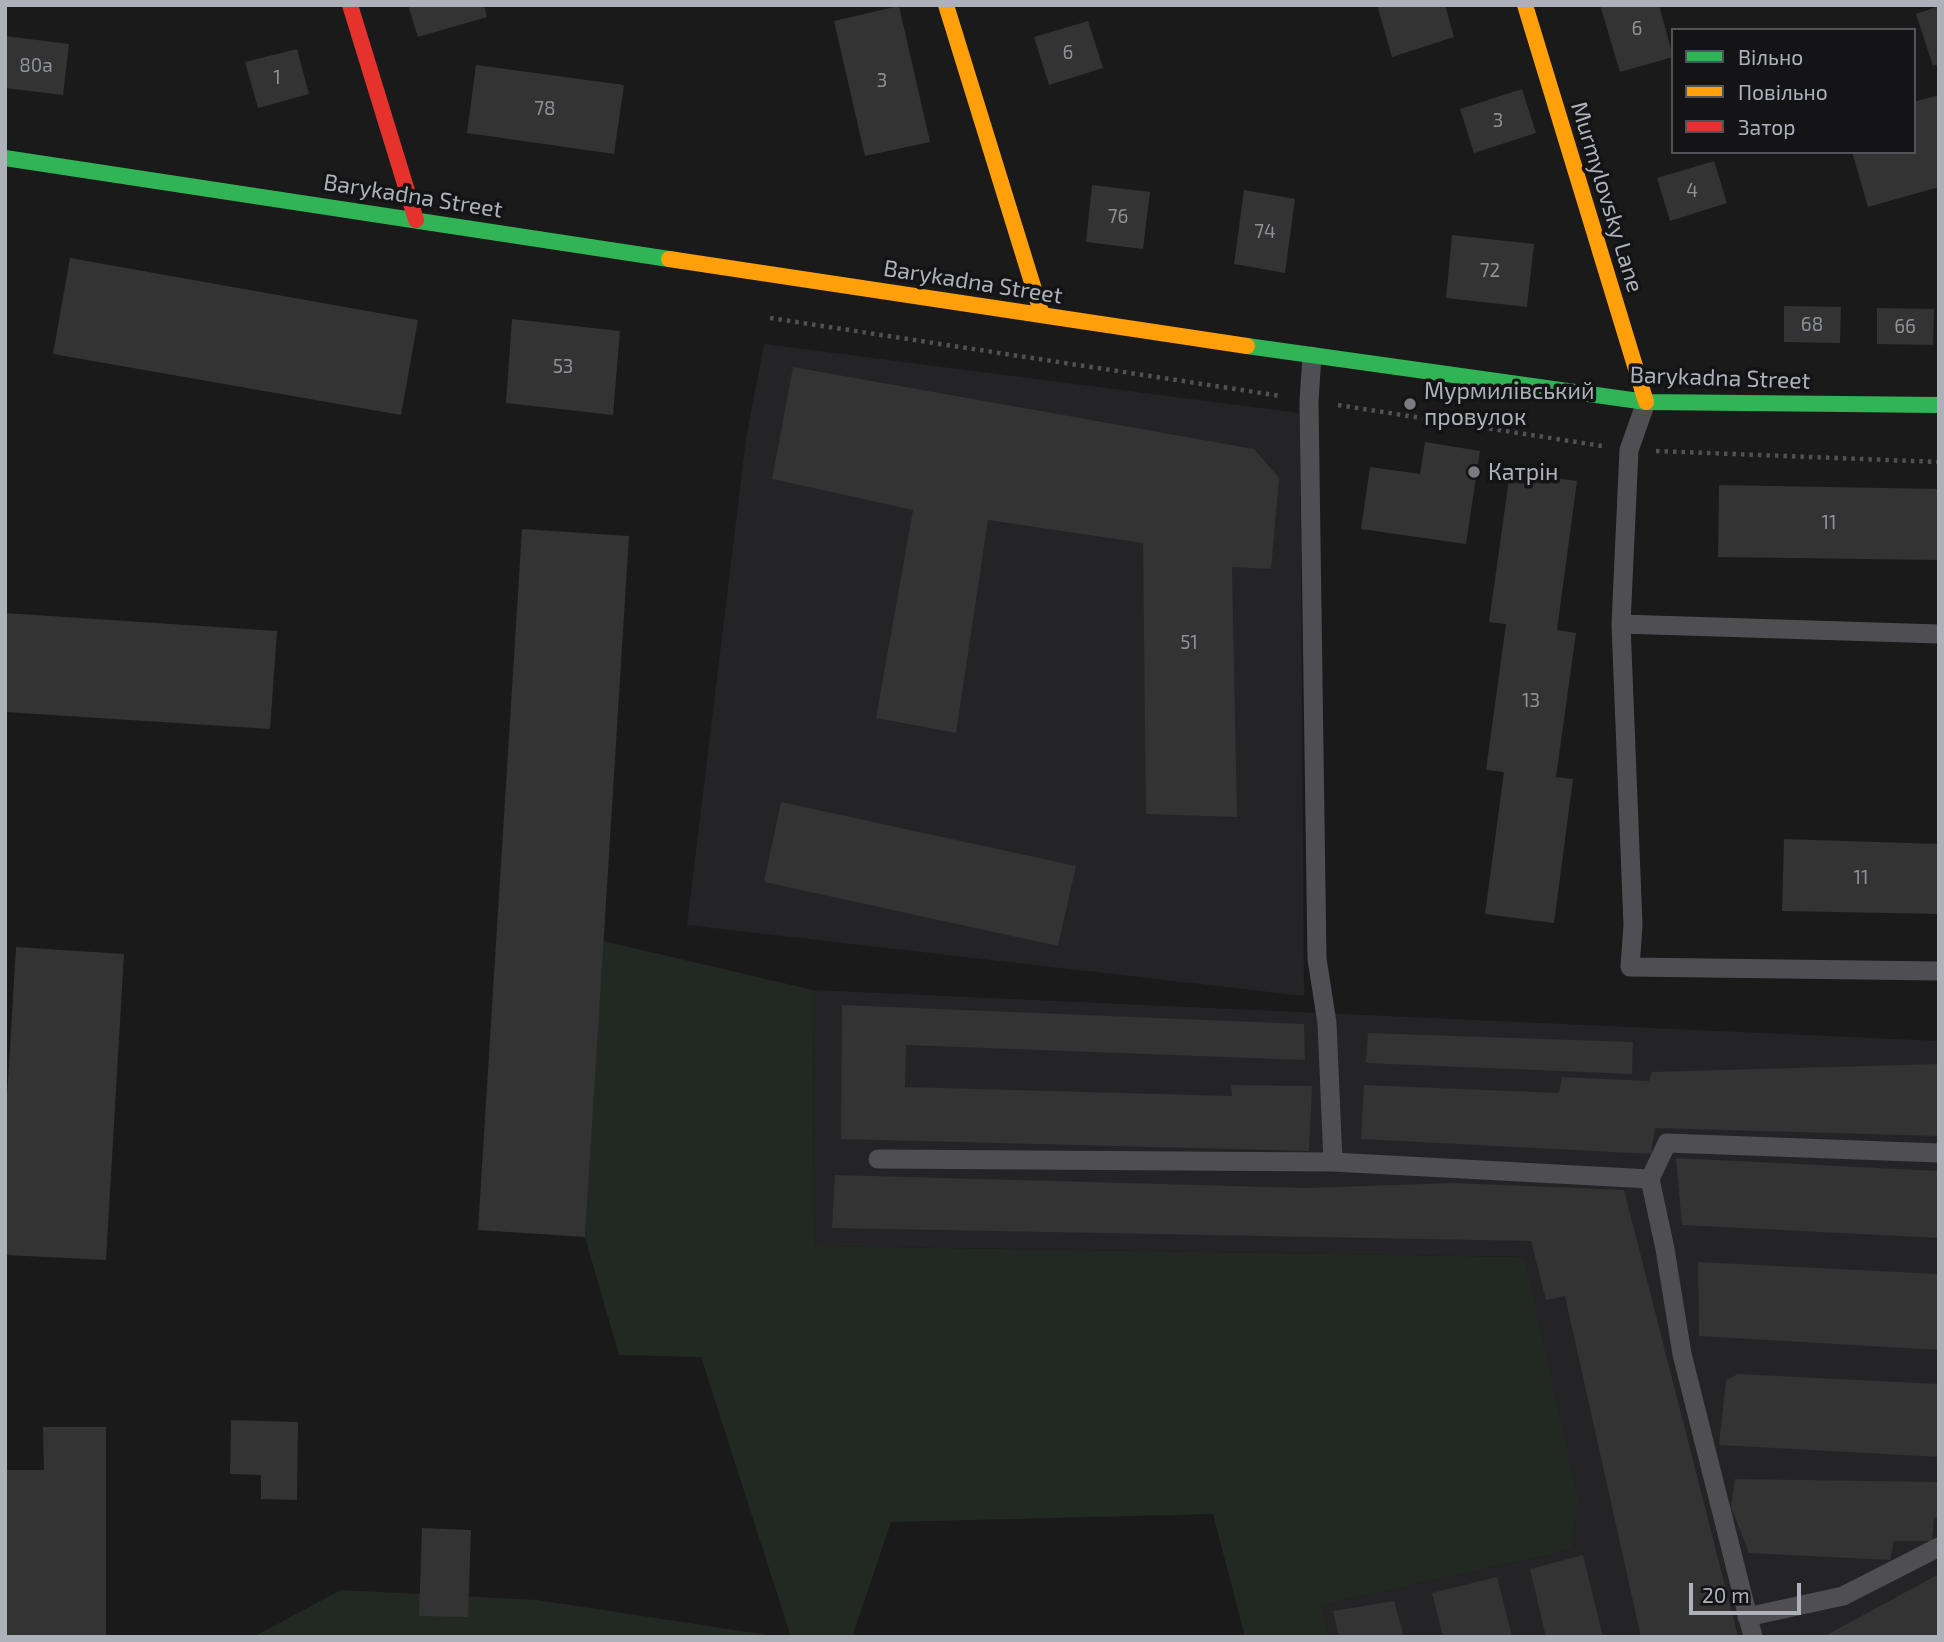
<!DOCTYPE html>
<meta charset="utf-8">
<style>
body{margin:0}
#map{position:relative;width:1944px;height:1642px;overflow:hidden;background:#1a1a1a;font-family:"Exo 2",sans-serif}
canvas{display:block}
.frame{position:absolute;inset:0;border:7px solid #adb1ba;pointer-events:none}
.legend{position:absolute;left:1671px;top:28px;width:245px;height:126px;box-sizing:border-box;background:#141416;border:2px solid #515358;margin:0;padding:9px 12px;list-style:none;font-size:21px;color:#adb1ba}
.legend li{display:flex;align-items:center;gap:14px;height:35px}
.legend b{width:35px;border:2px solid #515358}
.scale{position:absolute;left:1689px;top:1583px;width:112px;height:32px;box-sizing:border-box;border:4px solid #adb1ba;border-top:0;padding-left:9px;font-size:21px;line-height:24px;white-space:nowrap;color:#adb1ba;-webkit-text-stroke:5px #141416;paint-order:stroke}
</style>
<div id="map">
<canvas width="1944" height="1642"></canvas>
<div class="frame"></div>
<ul class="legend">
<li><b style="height:9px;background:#30b455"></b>Вільно</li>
<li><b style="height:9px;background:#ff9f0a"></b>Повільно</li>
<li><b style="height:9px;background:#e5322d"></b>Затор</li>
</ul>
<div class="scale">20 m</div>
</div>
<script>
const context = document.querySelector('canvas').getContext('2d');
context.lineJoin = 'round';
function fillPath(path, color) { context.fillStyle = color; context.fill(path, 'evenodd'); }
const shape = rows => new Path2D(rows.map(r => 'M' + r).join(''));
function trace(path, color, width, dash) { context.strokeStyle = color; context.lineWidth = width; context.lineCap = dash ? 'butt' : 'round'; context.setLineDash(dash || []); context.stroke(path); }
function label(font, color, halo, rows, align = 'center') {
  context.font = font + ' "Exo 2",sans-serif'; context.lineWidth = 7; context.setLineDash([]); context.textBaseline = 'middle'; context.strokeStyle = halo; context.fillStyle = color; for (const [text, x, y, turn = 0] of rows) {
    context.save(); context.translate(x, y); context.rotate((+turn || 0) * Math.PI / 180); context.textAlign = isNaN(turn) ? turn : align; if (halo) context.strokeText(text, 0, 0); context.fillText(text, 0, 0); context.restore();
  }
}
fillPath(shape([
 [764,344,1300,413,1304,996,687,925,746,439],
 [813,990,1939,1041,1939,1637,1328,1637,1320,1605,1570,1550,1524,1257,814,1246]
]), '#242426');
fillPath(shape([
 [603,941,813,990,814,1246,1524,1257,1578,1500,1570,1550,1321,1605,1328,1637,1245,1637,1213,1514,891,1522,852,1637,791,1637,701,1357,619,1355,585,1237],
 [341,1590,537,1600,781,1637,253,1637]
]), '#222923');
fillPath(shape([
 [408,5,484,5,487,17,418,37],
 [1377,5,1445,5,1454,37,1392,57],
 [1600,5,1659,5,1673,57,1620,72],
 [899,6,930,142,865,156,834,21],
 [1939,6,1939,64,1933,66,1916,14],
 [1088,21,1103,68,1049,85,1034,37],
 [5,36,69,44,63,95,5,88],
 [297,49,309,94,258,108,245,62],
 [476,65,624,85,614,154,467,133],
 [1522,89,1536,133,1474,153,1460,109],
 [1939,95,1939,187,1868,207,1852,152,1914,152,1914,102],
 [1714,161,1727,203,1670,221,1657,178],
 [1092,185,1150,192,1143,249,1086,242],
 [1244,190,1295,199,1285,273,1234,264],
 [1452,235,1534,244,1527,307,1446,298],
 [70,258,418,320,401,415,53,354],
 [1784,306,1841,307,1840,343,1784,342],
 [1877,308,1934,309,1933,345,1877,344],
 [512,319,620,331,613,415,506,403],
 [793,367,1254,449,1279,478,1271,569,1232,567,1237,817,1146,814,1143,543,988,520,956,733,876,718,913,510,772,479],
 [1425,442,1480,451,1466,544,1361,529,1370,467,1420,474],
 [1510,472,1577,481,1557,630,1576,633,1556,777,1573,779,1554,923,1485,914,1504,772,1486,770,1506,624,1489,622],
 [1719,485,1939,489,1939,560,1718,557],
 [522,529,629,536,585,1237,478,1230],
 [5,613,277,631,270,729,5,712],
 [781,802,1076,866,1058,946,764,882],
 [1784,839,1939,844,1939,914,1782,911],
 [16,947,124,954,106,1260,5,1255,5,1132],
 [842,1005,1304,1024,1305,1060,906,1045,905,1087,1232,1096,1231,1085,1312,1086,1309,1151,841,1139],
 [1368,1033,1633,1042,1632,1074,1366,1063],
 [1939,1064,1939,1136,1655,1128,1651,1154,1361,1139,1364,1085,1559,1093,1562,1077,1649,1081,1652,1072],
 [1676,1158,1939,1171,1939,1238,1682,1225],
 [835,1175,1306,1188,1454,1183,1624,1190,1738,1637,1641,1637,1565,1296,1546,1300,1531,1241,832,1228],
 [1698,1262,1939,1274,1939,1350,1699,1336],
 [1738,1374,1939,1384,1939,1457,1719,1445,1726,1380],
 [231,1420,298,1422,297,1500,261,1499,261,1475,230,1474],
 [43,1427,106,1427,106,1637,7,1637,5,1470,44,1470],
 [1735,1479,1939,1482,1939,1517,1934,1518,1932,1541,1894,1541,1890,1560,1749,1553,1731,1507],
 [422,1528,471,1530,468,1617,419,1616],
 [1583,1555,1603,1637,1546,1637,1530,1569],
 [1939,1574,1939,1637,1823,1637],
 [1497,1577,1512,1637,1443,1637,1432,1593],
 [1394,1601,1404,1637,1339,1637,1333,1611]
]), '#333334');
trace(shape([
 [770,318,1281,396],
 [1338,405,1602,446],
 [1656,451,1939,462]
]), '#505154', 4.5, [3.5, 5]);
trace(shape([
 [1312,356,1309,401,1317,959,1327,1023,1333,1162],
 [1646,402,1629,450,1621,624,1633,925,1630,967,1939,971],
 [1621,624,1939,634],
 [878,1159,1333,1162,1650,1179,1665,1249,1682,1354,1753,1637],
 [1650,1179,1667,1143,1939,1153],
 [1747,1617,1843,1596,1939,1547]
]), '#4f4f53', 19);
trace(shape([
 [5,158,669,259],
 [1247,346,1646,402,1939,405]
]), '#30b455', 16);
trace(shape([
 [946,5,1042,315],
 [1525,5,1646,402],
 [669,259,1247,346]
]), '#ff9f0a', 16);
trace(shape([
 [350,5,416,220]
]), '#e5322d', 16);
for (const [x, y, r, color] of [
 [1410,404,7,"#7a7c82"],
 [1474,472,7,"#7a7c82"]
]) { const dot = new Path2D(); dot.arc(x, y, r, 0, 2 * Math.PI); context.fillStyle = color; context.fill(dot); trace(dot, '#141416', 2.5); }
label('19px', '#8e9298', null, [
 ["6",1637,29],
 ["6",1068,53],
 ["80а",36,66],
 ["1",277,78],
 ["3",882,81],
 ["78",545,109],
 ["3",1498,121],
 ["4",1692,191],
 ["76",1118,217],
 ["74",1265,232],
 ["72",1490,271],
 ["68",1812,325],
 ["66",1905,327],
 ["53",563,367],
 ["11",1829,523],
 ["51",1189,643],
 ["13",1531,701],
 ["11",1861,878]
]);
label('23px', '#adb1ba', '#141416', [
 ["Barykadna Street",413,196,9],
 ["Murmylovsky Lane",1607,197,73],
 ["Barykadna Street",973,282,9],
 ["Barykadna Street",1720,378,2]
]);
label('23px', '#adb1ba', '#141416', [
 ["Мурмилівський",1424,391],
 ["провулок",1424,417],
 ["Катрін",1488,472]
], 'left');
</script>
